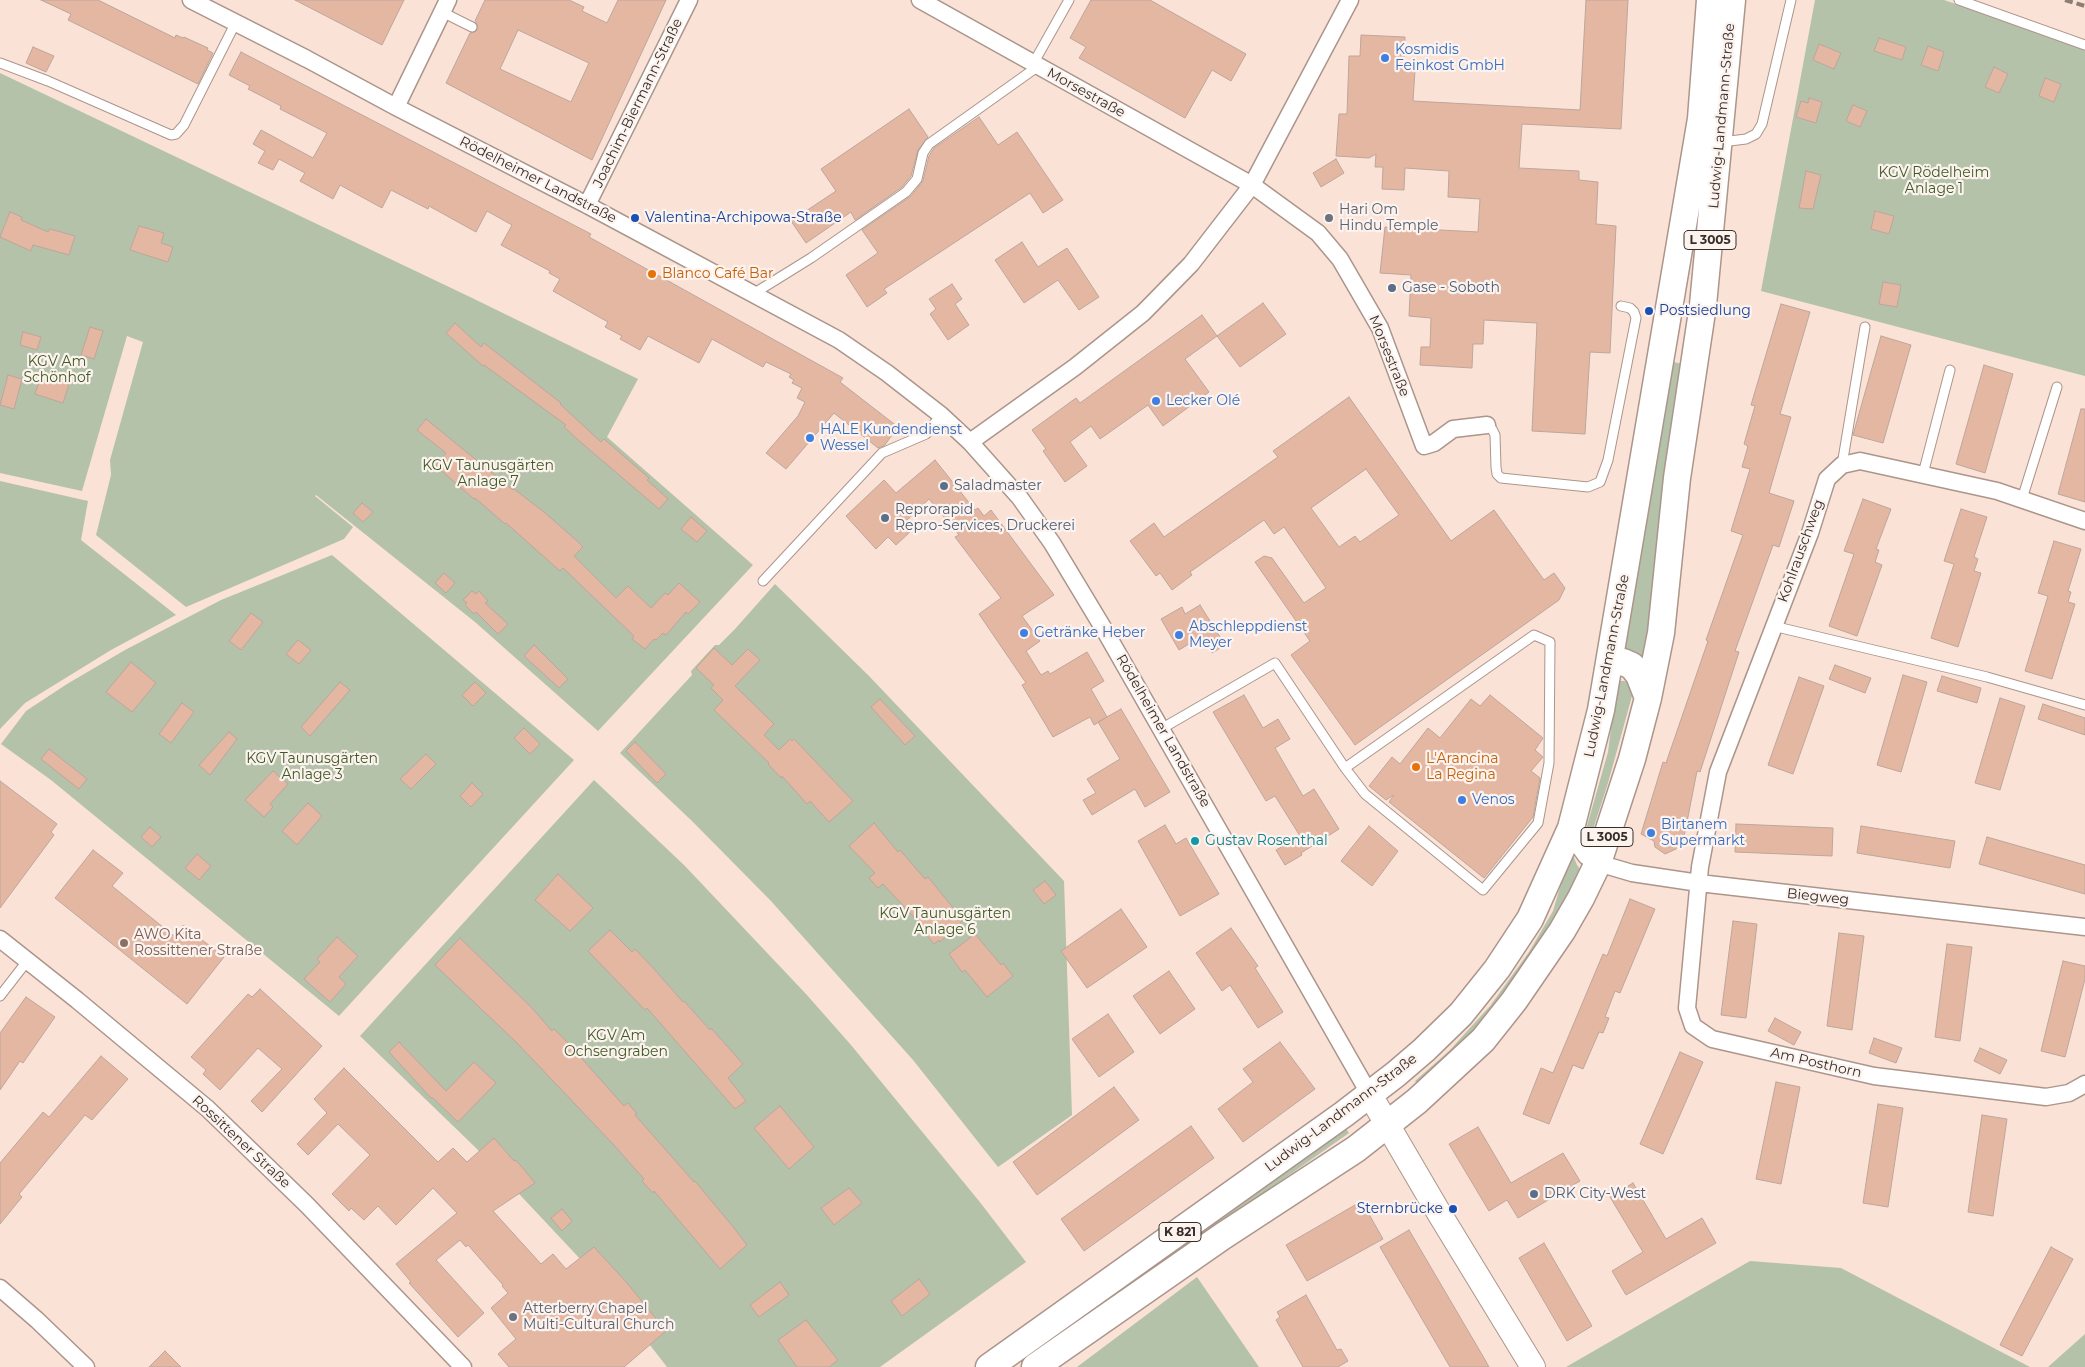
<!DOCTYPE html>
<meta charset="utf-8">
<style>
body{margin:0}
canvas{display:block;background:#fae2d6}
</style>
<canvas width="2085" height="1367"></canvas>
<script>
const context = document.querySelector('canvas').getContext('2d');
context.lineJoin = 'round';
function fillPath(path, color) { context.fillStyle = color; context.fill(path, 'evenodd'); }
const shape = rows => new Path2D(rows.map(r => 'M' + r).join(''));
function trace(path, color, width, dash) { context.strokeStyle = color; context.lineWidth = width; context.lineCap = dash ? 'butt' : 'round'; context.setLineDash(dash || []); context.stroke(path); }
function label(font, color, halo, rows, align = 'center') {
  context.font = font + ' Montserrat,sans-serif'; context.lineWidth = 4.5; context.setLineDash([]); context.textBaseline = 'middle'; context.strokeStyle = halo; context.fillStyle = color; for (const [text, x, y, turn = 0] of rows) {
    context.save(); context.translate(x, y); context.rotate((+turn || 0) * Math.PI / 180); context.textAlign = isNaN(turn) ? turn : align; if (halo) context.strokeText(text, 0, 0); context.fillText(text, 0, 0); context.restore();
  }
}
fillPath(shape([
 [1815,0,1944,0,2085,48,2085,376,1761,291],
 [0,73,468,296,638,379,607,437,753,565,598,731,475,622,316,495,315,496,353,527,344,539,186,607,96,535,111,475,110,460,143,342,127,336,82,491,0,473],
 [1673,362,1683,364,1646,666,1617,657],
 [0,481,88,501,81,540,176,615,111,650,25,703,0,729],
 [332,555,574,760,339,1016,51,780,1,744,26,711,67,684,125,650,221,600],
 [775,584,869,676,1064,881,1072,1115,998,1167,913,1060,771,901,692,821,620,753,692,675,691,671,715,645,719,645,735,629],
 [1618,681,1624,681,1629,683,1632,688,1632,696,1608,783,1589,842,1583,840,1608,752,1611,728,1609,709],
 [594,780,684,865,806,994,851,1045,979,1201,1026,1262,880,1367,667,1367,598,1278,476,1148,360,1036],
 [1573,855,1577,865,1583,873,1570,900,1489,1019,1419,1086,1415,1081,1449,1051,1490,1006,1529,952,1553,911,1569,857],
 [1344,1126,1349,1133,1104,1305,1100,1299],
 [1750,1261,1841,1268,2030,1367,1566,1367],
 [1197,1277,1259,1367,1077,1367],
 [2085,1334,2085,1367,2048,1367]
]), '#b4c2aa');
const building = shape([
 [41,0,98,0,175,38,176,35,183,38,184,37,208,48,207,50,213,53,198,84,68,20,71,14,41,0],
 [295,0,404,0,382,45,295,0],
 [485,0,569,0,584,7,582,11,607,23,618,0,666,0,592,160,446,83,470,33,475,32,478,29,477,24,475,21,485,0],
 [518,30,589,63,571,102,500,69,518,30],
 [1091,0,1150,0,1246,54,1231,81,1212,70,1185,118,1079,58,1086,47,1070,38,1091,0],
 [1586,0,1628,0,1621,129,1522,124,1519,168,1579,171,1579,180,1598,182,1596,224,1616,226,1610,353,1590,352,1585,434,1532,431,1537,323,1484,320,1483,344,1473,344,1472,368,1420,365,1421,347,1430,347,1431,318,1409,316,1411,275,1380,273,1385,227,1478,232,1480,199,1448,197,1449,171,1405,168,1404,190,1382,189,1383,167,1375,167,1376,154,1369,158,1336,156,1339,114,1347,114,1349,56,1360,56,1361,35,1405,37,1404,69,1415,70,1413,101,1580,110,1586,0],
 [1879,38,1906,47,1902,60,1874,51,1879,38],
 [1819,44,1841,53,1834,69,1813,60,1819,44],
 [1928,46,1944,52,1938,71,1921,65,1928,46],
 [33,47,54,56,46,72,26,63,33,47],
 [241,52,591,234,589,237,843,378,840,382,898,427,884,446,878,448,834,413,786,469,766,453,798,416,805,402,797,398,802,388,792,383,794,380,789,377,791,374,766,362,763,367,712,339,699,363,648,336,640,350,620,339,622,336,605,327,608,322,553,291,560,279,549,273,550,271,501,245,512,225,487,211,476,232,429,206,428,209,391,190,382,208,340,185,333,199,300,181,305,173,279,159,273,170,258,163,265,151,253,144,261,130,313,158,327,133,280,109,281,106,248,89,250,86,229,75,241,52],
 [1994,67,2008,74,1999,93,1985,87,1994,67],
 [2045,78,2061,84,2054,102,2039,96,2045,78],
 [1809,98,1822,102,1816,123,1796,117,1801,101,1808,103,1809,98],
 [1853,105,1867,111,1860,127,1846,121,1853,105],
 [909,109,928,137,918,150,911,176,902,187,855,220,851,212,806,243,791,221,836,191,821,169,909,109],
 [979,117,998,145,1017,132,1063,200,1043,213,1030,193,884,289,887,293,867,307,846,275,878,253,862,230,911,196,923,181,929,156,934,148,979,117],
 [1336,159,1344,173,1321,187,1313,173,1336,159],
 [1806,171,1821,175,1813,209,1799,208,1806,171],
 [1875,211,1894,216,1889,234,1871,229,1875,211],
 [10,212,22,217,21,220,48,232,50,229,75,236,69,255,33,245,31,251,0,237,10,212],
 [139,226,164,233,161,243,173,247,168,262,130,250,139,226],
 [1022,242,1038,267,1067,248,1099,297,1079,310,1058,280,1024,303,995,260,1022,242],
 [1883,282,1901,285,1897,307,1879,304,1883,282],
 [952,284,962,299,955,304,969,325,948,340,930,314,936,309,929,299,952,284],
 [1263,303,1286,334,1240,367,1217,336,1263,303],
 [1781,304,1810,312,1780,414,1791,417,1769,493,1794,501,1779,547,1773,545,1735,651,1739,652,1700,772,1697,771,1684,837,1678,841,1676,849,1665,854,1655,847,1654,841,1641,834,1663,762,1666,763,1708,641,1706,640,1743,535,1731,531,1750,469,1742,467,1748,446,1744,444,1755,406,1751,405,1781,304],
 [1202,315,1217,336,1185,359,1209,392,1163,426,1148,405,1100,439,1091,426,1070,442,1087,466,1065,482,1043,451,1046,449,1032,430,1076,398,1080,403,1202,315],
 [455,323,481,347,484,343,561,403,560,404,601,442,604,439,649,478,647,480,668,499,659,509,577,439,564,427,566,425,484,365,483,366,446,333,455,323],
 [90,327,103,331,94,359,81,355,90,327],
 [23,332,41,337,37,350,20,345,23,332],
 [1881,336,1911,345,1883,443,1853,435,1881,336],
 [1984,365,2013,374,1985,473,1956,464,1984,365],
 [42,373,70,381,63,403,35,394,42,373],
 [8,375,22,379,14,409,0,405,8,375],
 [1349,397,1451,541,1494,510,1544,580,1554,573,1565,588,1559,600,1355,745,1291,655,1310,641,1255,562,1264,556,1272,558,1304,603,1326,588,1284,527,1274,534,1264,520,1190,572,1192,575,1172,590,1160,573,1156,576,1130,541,1154,523,1164,537,1278,457,1273,451,1349,397],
 [1366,469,1399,515,1360,542,1355,536,1339,547,1311,508,1366,469],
 [2081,409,2085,409,2085,502,2058,494,2081,409],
 [426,419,513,490,514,489,544,512,576,540,583,547,574,556,616,598,628,586,651,608,665,593,668,595,679,583,700,602,688,614,686,612,666,635,663,633,656,640,654,639,645,649,632,639,634,636,563,568,560,571,506,523,505,524,475,498,474,499,436,466,446,453,417,430,426,419],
 [935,460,975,510,978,508,984,516,991,510,1054,595,1022,616,1040,641,1026,651,1041,675,1048,671,1050,674,1087,652,1104,681,1091,689,1107,717,1094,725,1090,717,1053,737,1022,685,1026,683,979,614,1001,598,955,537,959,535,929,499,904,523,911,531,896,545,888,537,876,549,846,516,884,480,896,493,935,460],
 [1863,499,1891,509,1876,549,1879,550,1875,562,1882,565,1857,636,1829,626,1854,554,1844,551,1863,499],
 [362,503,373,512,363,522,353,513,362,503],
 [1961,509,1987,517,1974,557,1978,559,1974,571,1981,573,1958,647,1931,638,1954,564,1944,561,1961,509],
 [691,517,707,531,697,542,681,529,691,517],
 [2054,541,2081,549,2068,591,2071,592,2068,602,2075,604,2052,679,2025,671,2048,596,2038,593,2054,541],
 [444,573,455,583,446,593,435,583,444,573],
 [472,591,476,594,479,591,488,601,485,603,508,624,498,634,476,612,474,614,465,605,467,603,463,600,472,591],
 [1200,605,1225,645,1212,653,1202,636,1179,650,1161,619,1182,607,1185,614,1200,605],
 [251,613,263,622,241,650,229,641,251,613],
 [298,640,311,650,299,664,286,654,298,640],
 [534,645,568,679,559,688,524,656,534,645],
 [714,648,732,665,748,649,760,660,735,686,774,724,764,735,779,750,790,739,792,741,794,739,853,801,829,822,810,801,807,804,782,776,781,778,768,764,769,763,714,710,723,700,711,688,714,685,696,668,714,648],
 [131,662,156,683,132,712,106,692,131,662],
 [1835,665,1871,678,1865,693,1829,679,1835,665],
 [1903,675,1927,682,1901,772,1877,765,1903,675],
 [1942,676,1981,688,1977,703,1937,691,1942,676],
 [1799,677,1824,686,1793,774,1768,765,1799,677],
 [340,682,350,690,310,736,301,727,340,682],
 [475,682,486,693,473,706,462,695,475,682],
 [1244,695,1263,728,1278,719,1290,739,1275,748,1303,796,1314,789,1339,829,1301,853,1302,855,1285,865,1276,850,1300,836,1275,796,1266,801,1213,712,1244,695],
 [1490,695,1543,738,1535,750,1543,757,1531,771,1540,778,1533,817,1484,878,1389,802,1394,795,1386,800,1369,786,1392,757,1400,764,1428,728,1440,738,1471,699,1480,706,1490,695],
 [2000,698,2025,706,2000,790,1975,783,2000,698],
 [880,699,915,736,905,745,871,707,880,699],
 [182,703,194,712,171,743,159,734,182,703],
 [2043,704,2085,718,2085,735,2038,719,2043,704],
 [1121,709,1170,792,1145,807,1135,789,1092,815,1083,800,1096,793,1087,779,1120,759,1098,722,1121,709],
 [524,728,540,744,530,754,514,738,524,728],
 [229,732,237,739,210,775,199,765,229,732],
 [635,742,666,774,657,783,626,751,635,742],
 [49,749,87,779,79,789,41,759,49,749],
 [426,754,436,764,411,789,400,779,426,754],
 [273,771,288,784,270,804,273,807,264,817,245,800,273,771],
 [0,781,57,824,51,832,54,835,0,908,0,781],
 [472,783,483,794,471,807,460,796,472,783],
 [308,803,322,816,297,845,282,831,308,803],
 [874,823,898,852,900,850,925,879,928,877,963,920,940,942,939,940,934,944,924,932,926,930,883,884,878,888,869,878,875,873,849,846,874,823],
 [1736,824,1833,828,1832,856,1735,852,1736,824],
 [1165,825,1176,844,1186,838,1219,894,1180,916,1138,841,1165,825],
 [1369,826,1398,851,1372,886,1341,861,1369,826],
 [1861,826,1955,841,1950,868,1857,853,1861,826],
 [150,827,161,837,152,847,141,837,150,827],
 [1987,837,2085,865,2085,894,1979,864,1987,837],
 [93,850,123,873,112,886,174,936,183,925,224,957,187,1004,55,898,93,850],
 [197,854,211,866,199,880,185,868,197,854],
 [558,874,593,908,570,931,535,900,558,874],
 [1045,881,1056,895,1044,904,1033,890,1045,881],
 [1630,899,1655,909,1620,993,1615,991,1605,1017,1609,1018,1603,1033,1599,1032,1583,1069,1573,1065,1549,1124,1523,1114,1541,1068,1553,1073,1603,954,1607,956,1630,899],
 [1121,909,1147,947,1087,988,1061,951,1121,909],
 [1733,921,1757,924,1746,1018,1721,1015,1733,921],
 [1231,928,1258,966,1255,968,1283,1012,1258,1028,1230,985,1222,991,1196,953,1231,928],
 [610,930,632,952,635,949,655,970,683,1002,684,1001,710,1030,711,1028,743,1064,728,1078,746,1101,735,1109,647,1008,645,1010,588,951,610,930],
 [1839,933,1864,936,1852,1030,1827,1026,1839,933],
 [975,934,1001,965,1003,963,1013,976,987,997,965,970,962,972,949,954,975,934],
 [337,937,358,956,339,977,346,984,330,1002,304,979,320,962,317,959,337,937],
 [460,938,532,1008,552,1031,554,1029,568,1043,624,1106,628,1103,637,1114,635,1115,694,1182,695,1181,734,1228,747,1245,720,1269,654,1191,653,1193,642,1181,644,1179,613,1144,517,1043,435,965,460,938],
 [1947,944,1972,947,1960,1041,1935,1037,1947,944],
 [2063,961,2085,966,2085,979,2065,1057,2041,1051,2063,961],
 [1169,971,1195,1009,1160,1034,1133,996,1169,971],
 [260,989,322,1046,262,1112,251,1101,282,1069,258,1048,220,1090,203,1074,206,1070,191,1057,248,994,252,997,260,989],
 [26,997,55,1017,23,1063,20,1061,0,1090,0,1033,26,997],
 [1108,1014,1134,1052,1099,1077,1072,1039,1108,1014],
 [1775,1018,1801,1032,1794,1045,1768,1031,1775,1018],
 [1874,1038,1902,1048,1896,1063,1869,1053,1874,1038],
 [399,1042,446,1091,474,1062,496,1083,458,1122,432,1097,431,1098,389,1052,399,1042],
 [1280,1042,1315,1089,1243,1142,1218,1109,1253,1082,1243,1069,1280,1042],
 [1980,1048,2007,1060,2000,1074,1974,1061,1980,1048],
 [1680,1052,1703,1062,1663,1154,1640,1144,1680,1052],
 [101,1056,128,1079,92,1120,85,1115,19,1194,22,1197,0,1224,0,1163,43,1112,49,1117,101,1056],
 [344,1068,438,1162,453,1148,467,1162,494,1138,514,1161,516,1160,535,1183,493,1211,541,1264,553,1254,566,1269,594,1247,627,1283,666,1331,624,1367,509,1367,498,1354,516,1339,491,1308,508,1293,502,1286,503,1285,468,1245,466,1247,460,1240,436,1260,484,1313,458,1337,409,1283,411,1282,396,1264,457,1213,433,1188,396,1225,378,1206,364,1220,351,1208,349,1211,332,1194,370,1155,338,1124,308,1155,297,1144,327,1113,314,1099,344,1068],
 [1776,1082,1800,1087,1781,1184,1756,1179,1776,1082],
 [1114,1087,1139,1120,1037,1195,1013,1162,1114,1087],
 [1878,1104,1903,1108,1888,1207,1863,1203,1878,1104],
 [780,1106,814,1147,789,1169,754,1128,780,1106],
 [1982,1115,2007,1119,1993,1216,1968,1212,1982,1115],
 [1191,1126,1214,1158,1084,1251,1061,1219,1191,1126],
 [1478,1127,1511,1183,1563,1153,1580,1181,1518,1218,1507,1200,1489,1211,1449,1144,1478,1127],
 [1633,1183,1666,1239,1702,1218,1716,1243,1626,1295,1612,1271,1643,1252,1610,1197,1633,1183],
 [849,1188,862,1203,834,1225,821,1208,849,1188],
 [1355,1205,1360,1213,1366,1209,1383,1239,1307,1281,1286,1245,1355,1205],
 [562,1209,572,1221,562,1231,551,1218,562,1209],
 [1409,1230,1484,1358,1489,1367,1450,1367,1380,1247,1409,1230],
 [1544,1243,1592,1326,1567,1341,1519,1258,1544,1243],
 [2051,1247,2073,1259,2022,1356,2000,1345,2051,1247],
 [919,1279,930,1294,902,1316,891,1301,919,1279],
 [780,1282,789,1295,759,1317,750,1305,780,1282],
 [1306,1295,1337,1350,1341,1349,1348,1361,1338,1367,1303,1367,1276,1320,1280,1317,1277,1312,1306,1295],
 [806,1320,838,1360,829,1367,797,1367,778,1340,806,1320],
 [165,1351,181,1367,149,1367,165,1351]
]);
fillPath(building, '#e4b7a2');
trace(building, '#bda69b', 1);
const lane = shape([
 [1959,0,2085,45],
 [442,12,472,27],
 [0,63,48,81,171,135,176,134,184,125,236,22],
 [1033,64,1069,0],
 [1722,142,1746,139,1756,134,1762,124,1791,0],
 [753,294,811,258,906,192,917,179,923,153,929,144,1037,67],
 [1487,425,1492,429,1495,435,1496,467,1497,474,1501,478,1588,487,1600,482,1608,460,1636,318,1634,312,1630,308,1621,306],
 [1842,465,1865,327],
 [1923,474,1950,370],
 [2022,499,2057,387],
 [763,581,882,453,926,434,941,415],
 [1773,626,1987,677,2085,705],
 [1161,729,1275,663,1345,768,1534,635,1550,642,1549,763,1538,823,1483,890,1365,794,1345,768],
 [0,996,28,960]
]);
const street = shape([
 [191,0,307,59,396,107,587,205,839,340,887,373,941,415,970,442,1020,498,1052,543,1105,631,1370,1095],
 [920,0,1252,185,1318,233,1340,259,1380,328,1424,446,1434,443,1453,429,1487,425],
 [396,107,448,0],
 [587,205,689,0],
 [970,442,1075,367,1143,313,1191,264,1252,185,1350,0],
 [2085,521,1997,491,1860,461,1842,465,1827,479,1810,533,1718,772,1700,867,1687,1008,1693,1026,1712,1039,1874,1076,2046,1097,2069,1093,2085,1084],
 [1571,828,1578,845,1586,856,1598,863,1632,873,1699,883,2085,927],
 [0,939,77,1000,208,1109,307,1205,463,1367],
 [0,1288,37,1320,86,1367]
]);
const secondary = shape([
 [1370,1095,1439,1213,1533,1367]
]);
const primary = shape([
 [1608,669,1615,663,1623,662,1632,666,1639,675,1648,698],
 [989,1367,1344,1114,1396,1074,1424,1050,1461,1014,1497,969,1530,919,1571,828,1601,710,1701,119,1710,0],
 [1035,1367,1223,1236,1356,1149,1417,1101,1483,1040,1514,1001,1562,931,1581,898,1598,863,1632,759,1648,698,1661,633,1677,478,1703,305,1732,0]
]);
trace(lane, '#ac958b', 11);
trace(street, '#ac958b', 19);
trace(secondary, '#ac958b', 26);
trace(primary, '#ac958b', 29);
trace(lane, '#fff', 9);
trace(street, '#fff', 16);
trace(secondary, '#fff', 24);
trace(primary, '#fff', 26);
trace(shape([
 [2065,0,2085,6]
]), '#8c7d75', 4, [8, 4]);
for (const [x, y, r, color] of [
 [1385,58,5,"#3f7fe0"],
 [635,218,5,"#1a4fb4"],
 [1329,218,5,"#6b7280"],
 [652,274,5,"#e8710a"],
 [1392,288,5,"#5c6f8a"],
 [1649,311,5,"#1a4fb4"],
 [1156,401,5,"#3f7fe0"],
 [810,438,5,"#3f7fe0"],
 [944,486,5,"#5c6f8a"],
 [885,518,5,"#5c6f8a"],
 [1024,633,5,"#3f7fe0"],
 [1179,635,5,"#3f7fe0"],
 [1416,767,5,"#e8710a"],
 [1462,800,5,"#3f7fe0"],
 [1651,833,5,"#3f7fe0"],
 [1195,841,5,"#0f9aa8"],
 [124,943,5,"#8d6e63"],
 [1534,1194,5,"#5c6f8a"],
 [1453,1209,5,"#1a4fb4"],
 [513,1317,5,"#6b7280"]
]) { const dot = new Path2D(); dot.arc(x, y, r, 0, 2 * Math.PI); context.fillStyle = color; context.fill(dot); trace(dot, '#fcf2ee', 2); }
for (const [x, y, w] of [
 [1710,240,52],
 [1607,837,52],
 [1180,1232,42]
]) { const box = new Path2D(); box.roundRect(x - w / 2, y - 9.5, w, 19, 4); context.fillStyle = '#fcf2ee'; context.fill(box); trace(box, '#372e2a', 1); }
label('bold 12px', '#372e2a', null, [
 ["L 3005",1710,240],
 ["L 3005",1607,837],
 ["K 821",1180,1232]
]);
label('14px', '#366cbe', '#fcf2ee', [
 ["Kosmidis",1395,50],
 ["Feinkost GmbH",1395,66],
 ["Lecker Olé",1166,401],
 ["HALE Kundendienst",820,430],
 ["Wessel",820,446],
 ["Abschleppdienst",1189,627],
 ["Meyer",1189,643],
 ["Getränke Heber",1034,633],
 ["Venos",1472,800],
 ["Birtanem",1661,825],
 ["Supermarkt",1661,841]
], 'left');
label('14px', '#372e2a', '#fcf2ee', [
 ["Morsestraße",1086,93,29],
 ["Joachim-Biermann-Straße",638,103,-64],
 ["Ludwig-Landmann-Straße",1722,116,-85],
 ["Rödelheimer Landstraße",538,180,27],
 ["Morsestraße",1389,356,68],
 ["Kohlrauschweg",1801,551,-70],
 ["Ludwig-Landmann-Straße",1607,666,-79],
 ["Rödelheimer Landstraße",1163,731,60],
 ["Biegweg",1818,897,6],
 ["Am Posthorn",1816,1063,13],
 ["Ludwig-Landmann-Straße",1341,1113,-37],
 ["Rossittener Straße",241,1142,43]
]);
label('14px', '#3e5b23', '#fcf2ee', [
 ["KGV Rödelheim",1934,173],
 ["Anlage 1",1934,189],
 ["KGV Am",57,362],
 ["Schönhof",57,378],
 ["KGV Taunusgärten",488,466],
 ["Anlage 7",488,482],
 ["KGV Taunusgärten",312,759],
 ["Anlage 3",312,775],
 ["KGV Taunusgärten",945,914],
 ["Anlage 6",945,930],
 ["KGV Am",616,1036],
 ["Ochsengraben",616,1052]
]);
label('14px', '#5b616d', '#fcf2ee', [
 ["Hari Om",1339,210],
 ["Hindu Temple",1339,226],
 ["Atterberry Chapel",523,1309],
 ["Multi-Cultural Church",523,1325]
], 'left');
label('14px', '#164399', '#fcf2ee', [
 ["Valentina-Archipowa-Straße",645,218],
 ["Postsiedlung",1659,311],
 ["Sternbrücke",1443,1209,"right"]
], 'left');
label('14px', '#c56008', '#fcf2ee', [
 ["Blanco Café Bar",662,274],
 ["L'Arancina",1426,759],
 ["La Regina",1426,775]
], 'left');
label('14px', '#4e5e75', '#fcf2ee', [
 ["Gase - Soboth",1402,288],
 ["Saladmaster",954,486],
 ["Reprorapid",895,510],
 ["Repro-Services, Druckerei",895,526],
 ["DRK City-West",1544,1194]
], 'left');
label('14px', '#0d838f', '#fcf2ee', [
 ["Gustav Rosenthal",1205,841]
], 'left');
label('14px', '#785e54', '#fcf2ee', [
 ["AWO Kita",134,935],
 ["Rossittener Straße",134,951]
], 'left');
</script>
